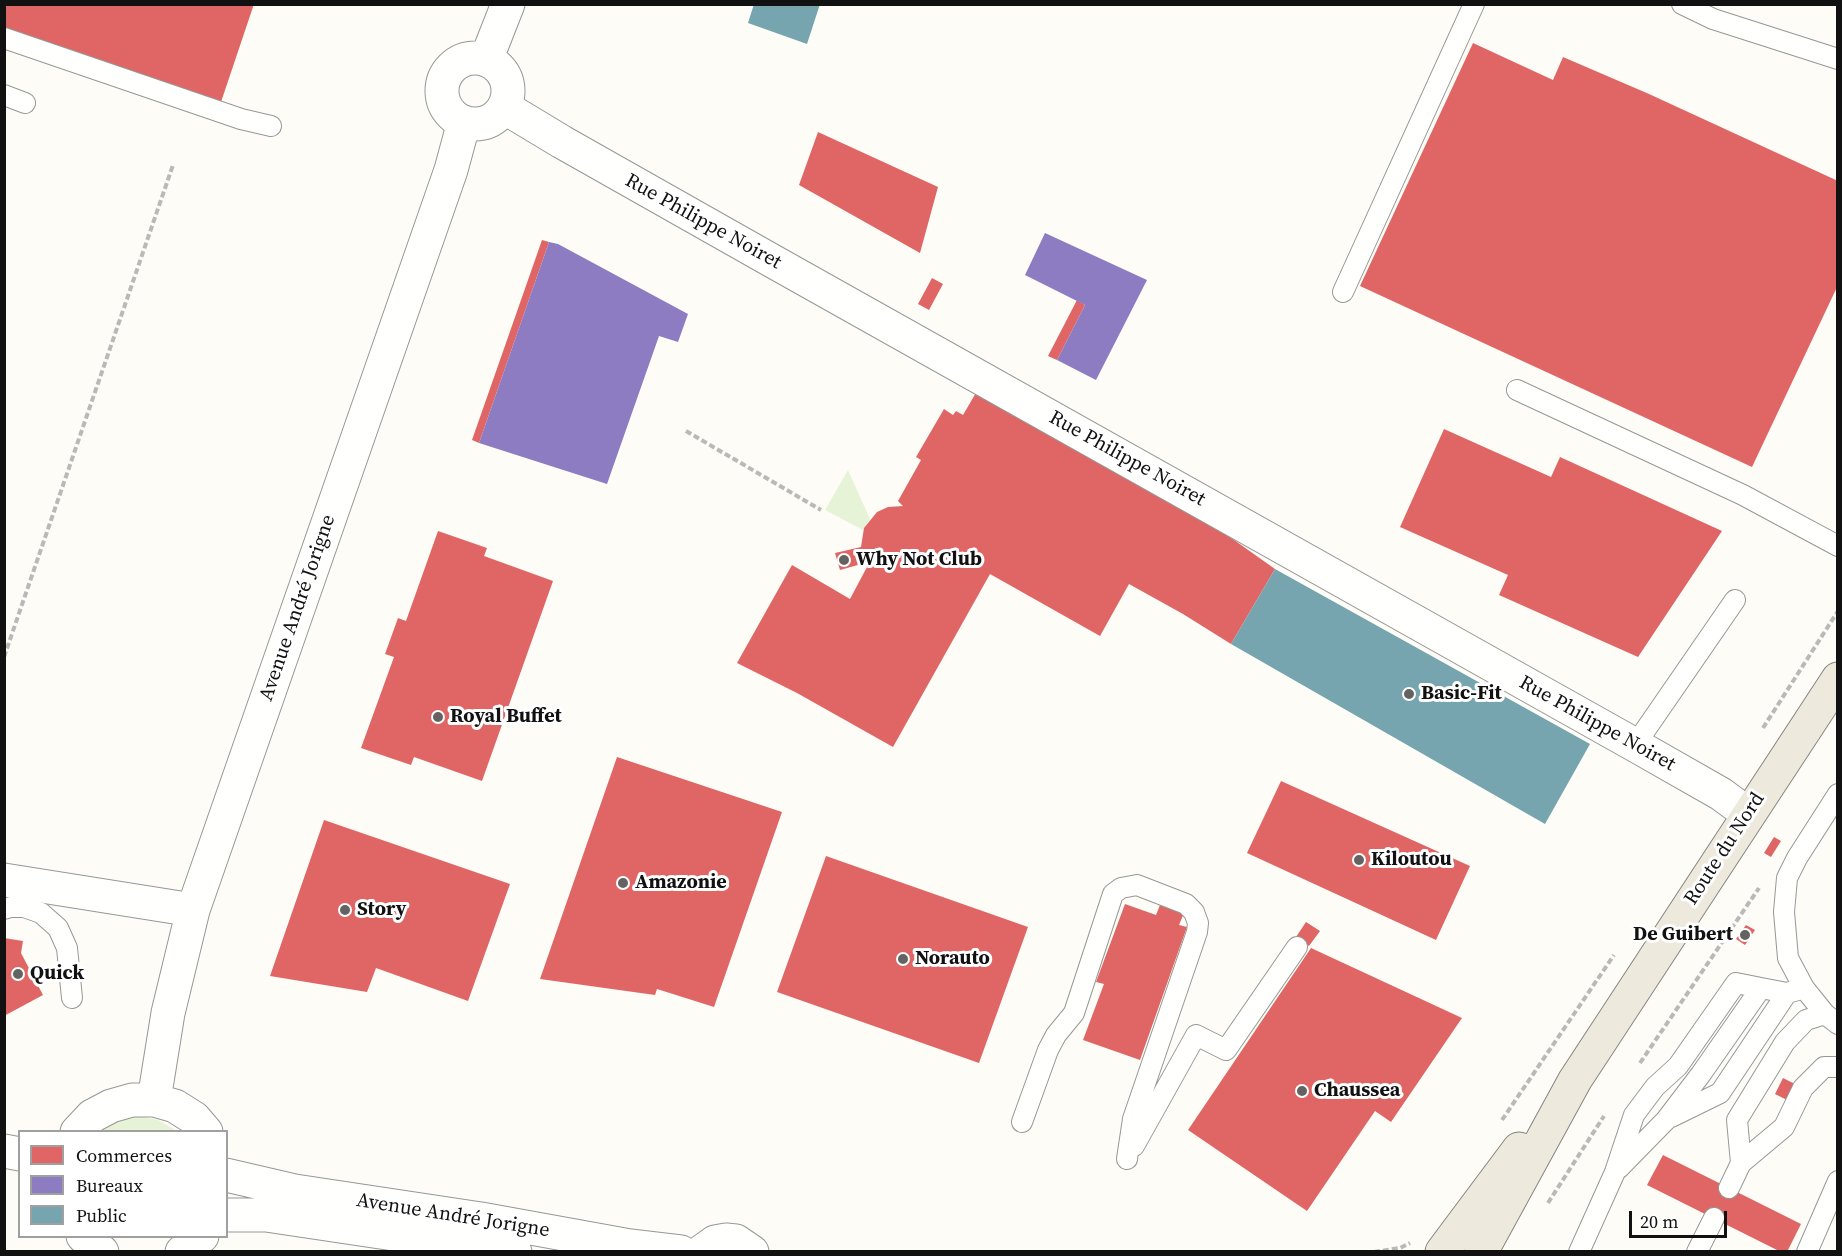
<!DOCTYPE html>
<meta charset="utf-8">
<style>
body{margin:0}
#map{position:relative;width:1842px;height:1256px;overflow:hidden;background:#fdfcf7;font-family:"Source Serif 4",serif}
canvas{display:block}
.frame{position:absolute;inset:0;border:6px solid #111;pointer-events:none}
.legend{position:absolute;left:18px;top:1130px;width:210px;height:108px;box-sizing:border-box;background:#fff;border:2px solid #a0a0a0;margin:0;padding:8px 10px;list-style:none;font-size:18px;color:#111}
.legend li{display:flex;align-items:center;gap:12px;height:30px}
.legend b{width:30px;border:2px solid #a0a0a0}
.scale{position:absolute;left:1629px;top:1211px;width:98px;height:27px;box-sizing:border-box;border:3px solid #111;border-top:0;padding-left:8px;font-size:18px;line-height:21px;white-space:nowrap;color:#111;-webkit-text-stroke:4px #fff;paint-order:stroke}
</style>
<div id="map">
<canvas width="1842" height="1256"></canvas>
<div class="frame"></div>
<ul class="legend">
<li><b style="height:16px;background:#e06666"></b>Commerces</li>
<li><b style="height:16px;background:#8e7cc3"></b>Bureaux</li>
<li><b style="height:16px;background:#76a5af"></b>Public</li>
</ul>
<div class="scale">20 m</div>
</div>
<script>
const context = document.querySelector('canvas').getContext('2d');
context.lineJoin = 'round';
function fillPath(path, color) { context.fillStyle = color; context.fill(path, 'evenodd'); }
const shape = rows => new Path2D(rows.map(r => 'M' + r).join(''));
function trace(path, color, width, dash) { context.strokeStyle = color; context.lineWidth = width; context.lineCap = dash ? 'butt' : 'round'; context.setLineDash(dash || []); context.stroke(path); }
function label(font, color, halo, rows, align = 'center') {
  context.font = font + ' "Source Serif 4",serif'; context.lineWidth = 6; context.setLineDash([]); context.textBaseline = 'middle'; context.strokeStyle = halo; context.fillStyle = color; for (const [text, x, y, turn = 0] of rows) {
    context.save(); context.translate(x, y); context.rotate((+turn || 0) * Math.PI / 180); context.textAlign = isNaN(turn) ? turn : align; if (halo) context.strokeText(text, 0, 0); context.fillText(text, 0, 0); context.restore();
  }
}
fillPath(shape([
 [848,470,870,519,863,530,825,510],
 [138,1116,158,1120,177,1131,98,1132,117,1120]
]), '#e7f3d7');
fillPath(shape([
 [4,4,254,4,221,102,4,28],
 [1473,43,1553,80,1563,57,1649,94,1838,181,1838,285,1752,467,1360,286],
 [818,132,938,187,920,253,799,185],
 [542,240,549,242,479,443,472,440],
 [932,278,943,284,929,310,918,304],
 [1077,300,1085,305,1057,360,1048,356],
 [977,391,1166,498,1227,535,1275,569,1231,644,1183,614,1129,584,1100,636,990,574,893,747,797,693,737,663,792,565,850,599,867,567,865,563,840,570,835,553,861,547,864,528,877,512,888,507,903,506,898,501,921,460,916,457,944,409,953,415,956,411,963,415],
 [1444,429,1551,477,1560,457,1722,531,1638,657,1499,595,1508,575,1400,527],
 [438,531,487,548,484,556,553,581,482,781,414,757,411,765,361,748,394,657,385,654,398,618,406,621],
 [617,757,782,812,714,1007,657,989,655,995,540,979],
 [1281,781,1470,866,1436,940,1247,853],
 [324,820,510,884,468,1001,376,968,367,992,270,976],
 [1774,837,1781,841,1771,857,1764,853],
 [826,856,1028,927,979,1063,777,992],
 [1125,904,1156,915,1160,905,1184,913,1179,925,1187,927,1140,1060,1083,1040,1104,984,1096,982],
 [1306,922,1320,931,1309,946,1296,937],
 [1746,925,1755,930,1745,945,1736,939],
 [4,938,23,941,21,953,43,995,4,1016],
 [1311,948,1462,1018,1391,1122,1375,1111,1307,1211,1188,1130],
 [1783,1078,1795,1084,1787,1100,1775,1094],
 [1663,1155,1801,1224,1787,1252,1781,1252,1647,1185]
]), '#e06666');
fillPath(shape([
 [1045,233,1147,280,1096,380,1057,360,1085,305,1025,275],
 [549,242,558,244,688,314,678,342,659,336,607,484,479,443]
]), '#8e7cc3');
fillPath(shape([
 [754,4,820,4,807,44,748,23],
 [1275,569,1590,744,1545,824,1231,644]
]), '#76a5af');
const lane = shape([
 [1682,4,1713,19,1838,59],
 [4,38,241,119,271,126],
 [4,95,25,103],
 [1343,292,1474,4],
 [1517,390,1743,495,1838,546],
 [1635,745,1735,600],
 [1838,794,1797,858,1787,878,1784,912,1788,958,1804,988,1825,1014,1838,1024],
 [4,909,11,907,24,907,41,913,58,928,67,948,72,998],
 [1671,1117,1720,1093,1787,993,1798,990],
 [1022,1122,1048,1050,1056,1035,1074,1013,1113,894,1121,888,1137,885,1186,904,1194,912,1198,923,1197,932,1133,1119,1127,1159],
 [1134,1146,1196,1035,1226,1050,1297,947],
 [1741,1163,1737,1120,1785,1042,1806,1020,1825,1014],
 [1619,1168,1666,1120,1701,1074,1761,988,1787,993],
 [1729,1188,1741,1163,1784,1127,1803,1088,1824,1067,1838,1067],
 [1579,1252,1615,1172,1634,1115,1655,1087,1678,1066,1736,983,1761,988],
 [1697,1252,1714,1218],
 [1807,1252,1838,1181]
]);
const street = shape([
 '442 91a33 33 0 1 1 66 0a33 33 0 1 1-66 0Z',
 [486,60,508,4],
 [504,107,562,142,776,263,1635,745,1721,794,1748,814],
 [4,880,193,910],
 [154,1100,168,1013,193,910,451,170,464,122],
 [77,1132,92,1116,111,1106,132,1100,154,1100,175,1106,194,1118,206,1132],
 [4,1151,20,1154],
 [226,1175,295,1191,481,1219,630,1246,681,1252],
 [226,1215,266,1215,515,1252],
 [83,1236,102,1252],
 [182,1252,202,1236],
 [701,1252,715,1242,726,1240,736,1241,752,1252]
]);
const primary = shape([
 [1442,1252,1519,1149],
 [1481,1252,1575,1080,1838,679]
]);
trace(lane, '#979795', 22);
trace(street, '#979795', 35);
trace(primary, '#858482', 35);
trace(shape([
 [686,431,821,510],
 [4,657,173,165],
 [1763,728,1838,611],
 [1640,1063,1759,888],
 [1502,1120,1614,955],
 [1548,1203,1604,1116],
 [1374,1252,1400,1248,1410,1243]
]), '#b9b9b8', 4, [6, 3]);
trace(lane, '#fffffe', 20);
trace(street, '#fffffe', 33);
trace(primary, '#ede9dc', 33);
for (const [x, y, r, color] of [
 [844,560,6,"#646362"],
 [1409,694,6,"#646362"],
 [438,717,6,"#646362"],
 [1359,860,6,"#646362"],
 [623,883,6,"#646362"],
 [345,910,6,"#646362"],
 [1745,935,6,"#646362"],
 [903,959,6,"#646362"],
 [18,974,6,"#646362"],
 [1302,1091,6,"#646362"]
]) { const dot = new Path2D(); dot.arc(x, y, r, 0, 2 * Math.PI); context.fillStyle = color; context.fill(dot); trace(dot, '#fff', 2); }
label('20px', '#111', '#fff', [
 ["Rue Philippe Noiret",703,222,29],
 ["Rue Philippe Noiret",1127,459,29],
 ["Avenue André Jorigne",298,608,-71],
 ["Rue Philippe Noiret",1597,724,29],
 ["Route du Nord",1725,849,-57],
 ["Avenue André Jorigne",453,1216,9]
]);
label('bold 20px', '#111', '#fff', [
 ["Why Not Club",856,560],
 ["Basic-Fit",1421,694],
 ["Royal Buffet",450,717],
 ["Kiloutou",1371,860],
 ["Amazonie",635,883],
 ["Story",357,910],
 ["De Guibert",1733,935,"right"],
 ["Norauto",915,959],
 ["Quick",30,974],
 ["Chaussea",1314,1091]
], 'left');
</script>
